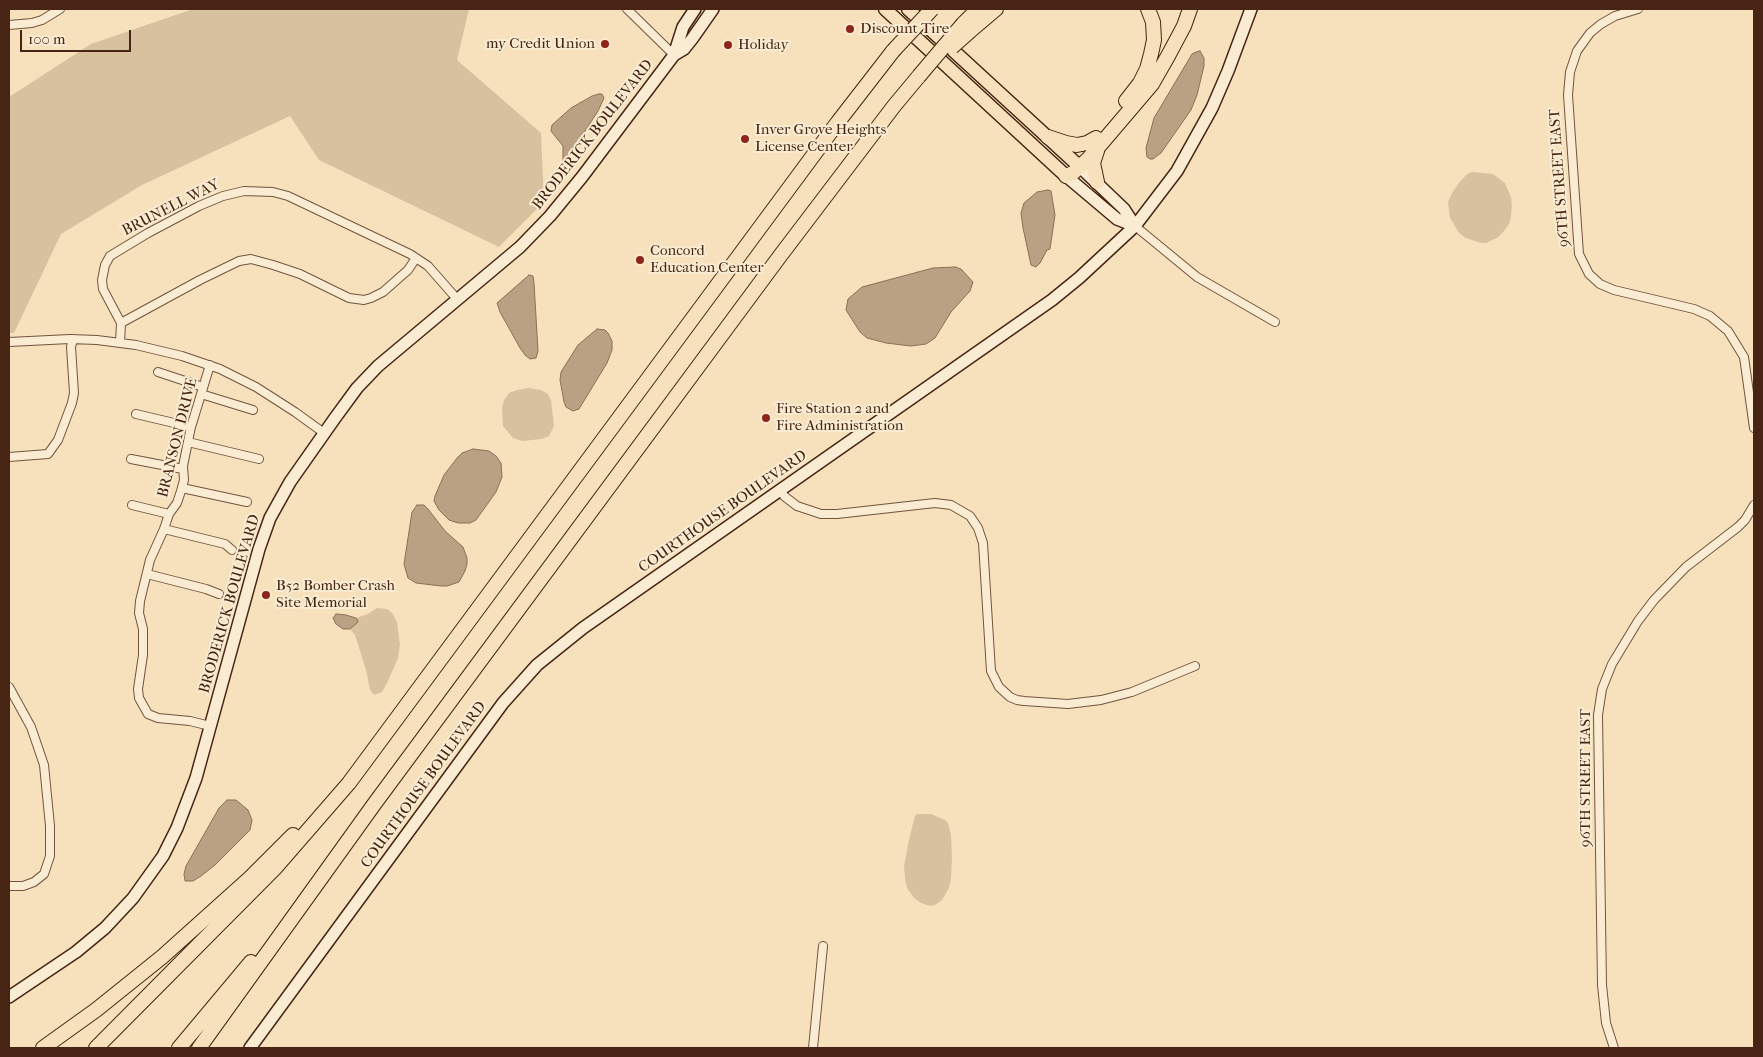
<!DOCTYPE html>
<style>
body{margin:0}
#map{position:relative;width:1763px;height:1057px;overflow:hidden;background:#f6e1bc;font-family:"IM FELL French Canon",serif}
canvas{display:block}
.frame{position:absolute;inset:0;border:10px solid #472413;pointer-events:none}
.scale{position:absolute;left:20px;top:30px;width:111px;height:22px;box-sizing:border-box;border:2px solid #472413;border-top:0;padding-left:6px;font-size:15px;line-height:18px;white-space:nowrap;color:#472413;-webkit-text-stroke:4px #f9ecd3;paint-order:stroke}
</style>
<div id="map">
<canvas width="1763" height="1057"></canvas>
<div class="frame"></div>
<div class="scale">100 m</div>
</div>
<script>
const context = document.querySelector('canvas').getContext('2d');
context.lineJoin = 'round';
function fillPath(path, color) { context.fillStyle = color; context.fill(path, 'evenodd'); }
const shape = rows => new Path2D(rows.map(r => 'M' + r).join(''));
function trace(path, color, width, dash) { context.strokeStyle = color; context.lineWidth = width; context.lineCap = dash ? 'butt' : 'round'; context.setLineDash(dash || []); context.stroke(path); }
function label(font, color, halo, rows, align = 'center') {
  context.font = font + ' "IM FELL French Canon",serif'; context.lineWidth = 4; context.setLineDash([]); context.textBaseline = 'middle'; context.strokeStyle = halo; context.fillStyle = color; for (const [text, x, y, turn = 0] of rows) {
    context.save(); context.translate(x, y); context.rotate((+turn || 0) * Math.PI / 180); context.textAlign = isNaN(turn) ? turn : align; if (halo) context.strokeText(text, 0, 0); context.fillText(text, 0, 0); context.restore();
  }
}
fillPath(shape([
 [193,9,469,9,457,60,541,133,544,202,499,247,319,160,290,116,142,185,61,234,14,333,9,333,9,97,91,44],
 [1472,172,1493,174,1505,183,1511,197,1512,206,1510,222,1505,230,1497,238,1486,243,1481,243,1466,238,1459,233,1450,218,1448,202,1451,195,1458,184,1467,174],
 [528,388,541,390,548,394,551,400,554,426,549,436,542,439,522,441,513,438,503,426,502,408,504,400,509,393,517,390],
 [377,608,387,609,392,613,397,622,400,645,398,658,387,683,382,692,374,695,370,690,366,670,355,635,350,629,354,626,358,621,356,618,368,614],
 [917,814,931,814,945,820,948,823,951,835,952,858,951,878,949,888,942,900,935,905,930,906,921,903,914,898,907,888,905,878,904,866,909,840,915,816]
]), '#d8c19f');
const water = shape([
 [1200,51,1204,58,1204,66,1197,95,1191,110,1161,153,1153,159,1150,159,1147,157,1146,148,1154,118,1192,54,1196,52,1200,51],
 [599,94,602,94,604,98,598,111,574,148,567,162,565,163,563,162,563,146,551,131,552,125,571,108,592,96,599,94],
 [1048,190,1051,191,1055,215,1050,249,1047,250,1040,263,1036,267,1031,265,1023,228,1021,213,1024,203,1037,192,1048,190],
 [955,267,961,269,973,282,970,291,951,312,935,338,926,344,911,346,886,343,867,338,860,332,846,310,848,299,862,287,933,268,955,267],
 [529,275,533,276,534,283,538,351,536,358,530,359,525,355,520,348,500,312,497,303,529,275],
 [597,329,605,330,608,333,612,341,612,350,607,363,579,409,573,411,566,407,564,402,560,380,561,372,578,345,597,329],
 [473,449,489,451,496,456,501,463,502,477,496,492,476,520,470,523,458,523,449,520,439,510,434,501,435,496,444,475,457,458,462,453,473,449],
 [417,505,424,505,428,509,445,531,463,547,467,558,467,564,465,571,459,582,447,586,441,586,416,583,408,578,404,564,412,512,417,505],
 [336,614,346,615,356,618,358,621,357,623,350,629,343,629,336,624,333,618,336,614],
 [227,800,236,800,248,810,252,820,250,830,215,865,201,876,193,881,185,881,184,874,186,866,219,808,227,800]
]);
fillPath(water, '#baa183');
trace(water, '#8c6f56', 1);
const street = shape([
 [627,9,674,55],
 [1638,9,1615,16,1601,24,1590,33,1577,51,1570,72,1568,95,1579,254,1589,274,1600,284,1614,290,1694,309,1710,316,1728,331,1744,357,1754,428],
 [9,25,32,23,42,20,60,9],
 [1135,226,1197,277,1275,322],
 [121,323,200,280,239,261,251,259,273,265,300,274,349,298,364,300,371,298,383,292,408,270,416,258],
 [9,342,70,339,97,340,136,345,182,356,220,369,256,387,295,412,324,433],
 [120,343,121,323,103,289,102,280,105,265,110,256,148,233,199,206,223,196,244,191,273,192,288,196,410,254,428,266,457,299],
 [158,372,203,387],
 [201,394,253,410],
 [136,414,191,427],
 [188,442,259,459],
 [9,457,48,454,58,440,72,403,74,393,71,347,73,339],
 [131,459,183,469],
 [182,488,247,502],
 [781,490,784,496,797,506,821,514,837,514,935,503,951,505,970,516,978,528,983,543,991,671,999,687,1010,697,1017,700,1024,701,1068,704,1101,700,1132,692,1195,666],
 [132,505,169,514],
 [164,529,225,544,232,550],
 [147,574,206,589,219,594],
 [9,687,31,727,44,765,50,826,50,856,44,874,34,882,23,886,9,886],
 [210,726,190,721,158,718,148,714,139,698,138,689,143,655,143,629,139,613,140,601,150,560,164,529,169,514,177,503,181,491,184,480,183,466,191,427,210,365],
 [813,1048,823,946],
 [1614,1048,1606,1023,1602,985,1598,715,1602,689,1612,664,1638,621,1654,600,1686,567,1738,527,1745,520,1754,505]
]);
const secondary = shape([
 [674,55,683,27,695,9],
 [1080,167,1124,209,1135,226],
 [1066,176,1117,219,1135,226],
 [9,997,76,952,105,928,133,898,163,856,177,828,196,778,259,549,270,518,290,482,335,418,357,388,378,366,520,247,550,216,582,177,674,55,684,49,692,39,713,9],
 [250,1048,503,703,537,665,583,628,1052,300,1079,278,1135,226,1177,171,1212,108,1228,71,1251,9]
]);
const primary = shape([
 [885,9,1066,176],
 [908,9,1080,167]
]);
const highway = shape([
 [963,24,978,9],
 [970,31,996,9],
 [1126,101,1140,83,1147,69,1151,54,1154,40,1153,22,1148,9],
 [1048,137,1066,143,1077,145,1087,143,1096,138],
 [1066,176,1073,173,1089,158,1152,84,1168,56,1184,26,1190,9],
 [1097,182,1093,163,1097,151],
 [43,1048,96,1010,162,957,250,878,293,835],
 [96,1048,276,867,349,783,838,122,893,51],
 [179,1048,251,962],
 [199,1048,375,803,780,256,894,106,919,76]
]);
trace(street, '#73533d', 10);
trace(secondary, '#472413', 14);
trace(primary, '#472413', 15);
trace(highway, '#472413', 16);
trace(street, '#f9ecd3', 8);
trace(secondary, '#f9ecd3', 11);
trace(primary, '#f6e1bc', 12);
trace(highway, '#f6e1bc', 14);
const highwayBridge = shape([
 [952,47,970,31],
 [893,51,932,9],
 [919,76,963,24]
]);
trace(highwayBridge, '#472413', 16, []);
trace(highwayBridge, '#f6e1bc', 14);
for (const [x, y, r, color] of [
 [850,29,5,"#8f2418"],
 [605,44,5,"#8f2418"],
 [728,45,5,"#8f2418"],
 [745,139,5,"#8f2418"],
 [640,260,5,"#8f2418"],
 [766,418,5,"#8f2418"],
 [266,595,5,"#8f2418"]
]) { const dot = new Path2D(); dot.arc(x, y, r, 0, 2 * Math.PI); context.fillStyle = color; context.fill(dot); trace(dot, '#f9ecd3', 2); }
label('15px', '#472413', '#f9ecd3', [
 ["Discount Tire",860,29],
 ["my Credit Union",595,44,"right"],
 ["Holiday",738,45],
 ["Inver Grove Heights",755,130],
 ["License Center",755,147],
 ["Concord",650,251],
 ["Education Center",650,268],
 ["Fire Station 2 and",776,409],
 ["Fire Administration",776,426],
 ["B52 Bomber Crash",276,586],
 ["Site Memorial",276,603]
], 'left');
label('15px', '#472413', '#f9ecd3', [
 ["BRODERICK BOULEVARD",593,135,-52],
 ["96TH STREET EAST",1560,178,-94],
 ["BRUNELL WAY",171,208,-27],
 ["BRANSON DRIVE",178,438,-76],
 ["COURTHOUSE BOULEVARD",723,512,-35],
 ["BRODERICK BOULEVARD",230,604,-74],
 ["96TH STREET EAST",1586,778,-90],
 ["COURTHOUSE BOULEVARD",424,785,-54]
]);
</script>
